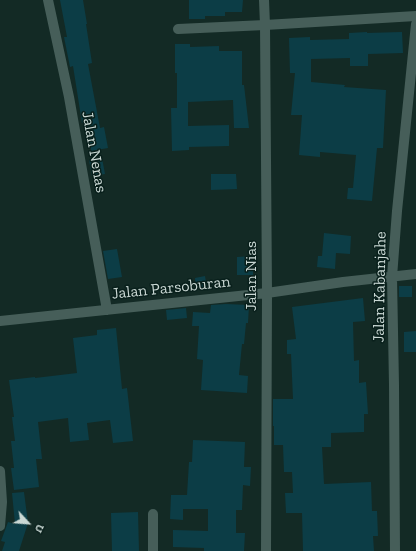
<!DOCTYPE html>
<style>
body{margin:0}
#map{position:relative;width:416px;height:551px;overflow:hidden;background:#132a25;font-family:"Zilla Slab",serif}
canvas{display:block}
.north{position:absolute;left:8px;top:503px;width:40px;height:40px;-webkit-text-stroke:3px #09201c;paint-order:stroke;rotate:116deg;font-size:11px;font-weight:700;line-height:16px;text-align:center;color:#cad8d4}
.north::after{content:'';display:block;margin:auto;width:14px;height:18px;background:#cad8d4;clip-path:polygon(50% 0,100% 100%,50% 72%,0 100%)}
</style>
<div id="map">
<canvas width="416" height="551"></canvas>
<div class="north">U</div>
</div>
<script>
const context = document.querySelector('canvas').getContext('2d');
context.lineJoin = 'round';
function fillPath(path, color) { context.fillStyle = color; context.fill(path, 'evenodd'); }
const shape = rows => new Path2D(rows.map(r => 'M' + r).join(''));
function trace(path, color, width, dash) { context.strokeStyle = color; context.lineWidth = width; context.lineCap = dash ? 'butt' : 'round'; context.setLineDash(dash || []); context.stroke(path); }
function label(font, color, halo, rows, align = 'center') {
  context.font = font + ' "Zilla Slab",serif'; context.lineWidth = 3; context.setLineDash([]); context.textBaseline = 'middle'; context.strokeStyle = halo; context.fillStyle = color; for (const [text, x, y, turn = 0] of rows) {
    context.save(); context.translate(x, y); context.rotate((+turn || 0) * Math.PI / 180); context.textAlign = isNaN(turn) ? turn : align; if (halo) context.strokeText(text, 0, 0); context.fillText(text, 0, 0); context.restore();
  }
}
fillPath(shape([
 [60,0,83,0,87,24,86,24,92,63,88,64,100,128,104,127,108,148,91,151,86,122,82,123,73,66,70,67,64,37,67,37],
 [189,0,243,0,242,12,225,12,225,16,205,16,205,19,189,19],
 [367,32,367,33,402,32,403,53,368,54,368,66,350,66,350,58,311,59,311,82,345,85,344,87,386,90,383,148,377,148,372,201,347,199,348,188,353,188,356,155,320,152,320,157,299,155,302,115,291,115,295,73,290,73,289,38,310,37,310,40,349,39,349,33],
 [175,44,190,44,190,47,219,46,219,51,242,51,242,85,244,85,249,128,234,128,233,100,188,102,188,126,229,125,229,146,189,147,189,150,172,151,171,108,177,108,177,73,175,73],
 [102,158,105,174,92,176,89,160],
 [211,174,236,174,237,189,211,190],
 [324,233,351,236,350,254,336,253,335,269,317,267,318,256,322,256],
 [117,249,122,277,108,279,103,251],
 [253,256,253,275,237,275,237,257],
 [205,276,207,288,196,289,195,278],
 [399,286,412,286,412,297,399,297],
 [363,298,365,321,353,322,354,361,359,360,359,383,366,382,368,414,364,414,364,432,331,433,331,447,322,447,324,484,371,482,372,511,377,511,378,536,373,536,374,551,303,551,302,513,286,513,285,493,293,493,292,472,284,472,283,445,274,445,274,426,273,426,273,399,293,399,291,354,287,354,287,340,296,339,292,307],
 [226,304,249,305,248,323,246,323,244,344,242,344,239,375,248,376,247,393,201,390,203,360,197,359,199,326,192,326,193,312,210,313,211,305],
 [186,308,187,318,167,320,166,310],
 [116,328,122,389,127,388,133,441,113,443,110,420,87,423,89,440,70,442,68,418,38,422,42,459,36,459,39,487,14,490,11,468,14,468,11,441,15,441,12,417,14,417,9,380,35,377,35,378,77,373,73,338,97,335,97,330],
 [416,331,416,352,404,352,404,332],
 [193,440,245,442,244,467,251,467,250,486,243,485,242,510,236,510,236,533,245,533,244,551,204,551,204,548,173,547,173,530,208,531,208,509,183,509,183,520,170,519,171,495,187,495,189,462,192,462],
 [24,492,28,523,19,551,2,551,5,542,1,541,8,522,15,524,12,493],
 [138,512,139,551,112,551,111,513]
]), '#0c3d46');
trace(shape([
 [48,0,69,97,107,310],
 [264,0,265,25,267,293,266,551],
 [178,29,265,25,416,16],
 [0,321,267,293,343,282,416,274],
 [0,471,2,502,0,526],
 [153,551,153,514],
 [395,551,394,385,392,277,397,211,416,24]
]), '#465e59', 10);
label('16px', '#cad8d4', '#09201c', [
 ["Jalan Nenas",94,152,80],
 ["Jalan Nias",251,276,-90],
 ["Jalan Kabanjahe",380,287,-89],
 ["Jalan Parsoburan",171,288,-6]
]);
</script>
